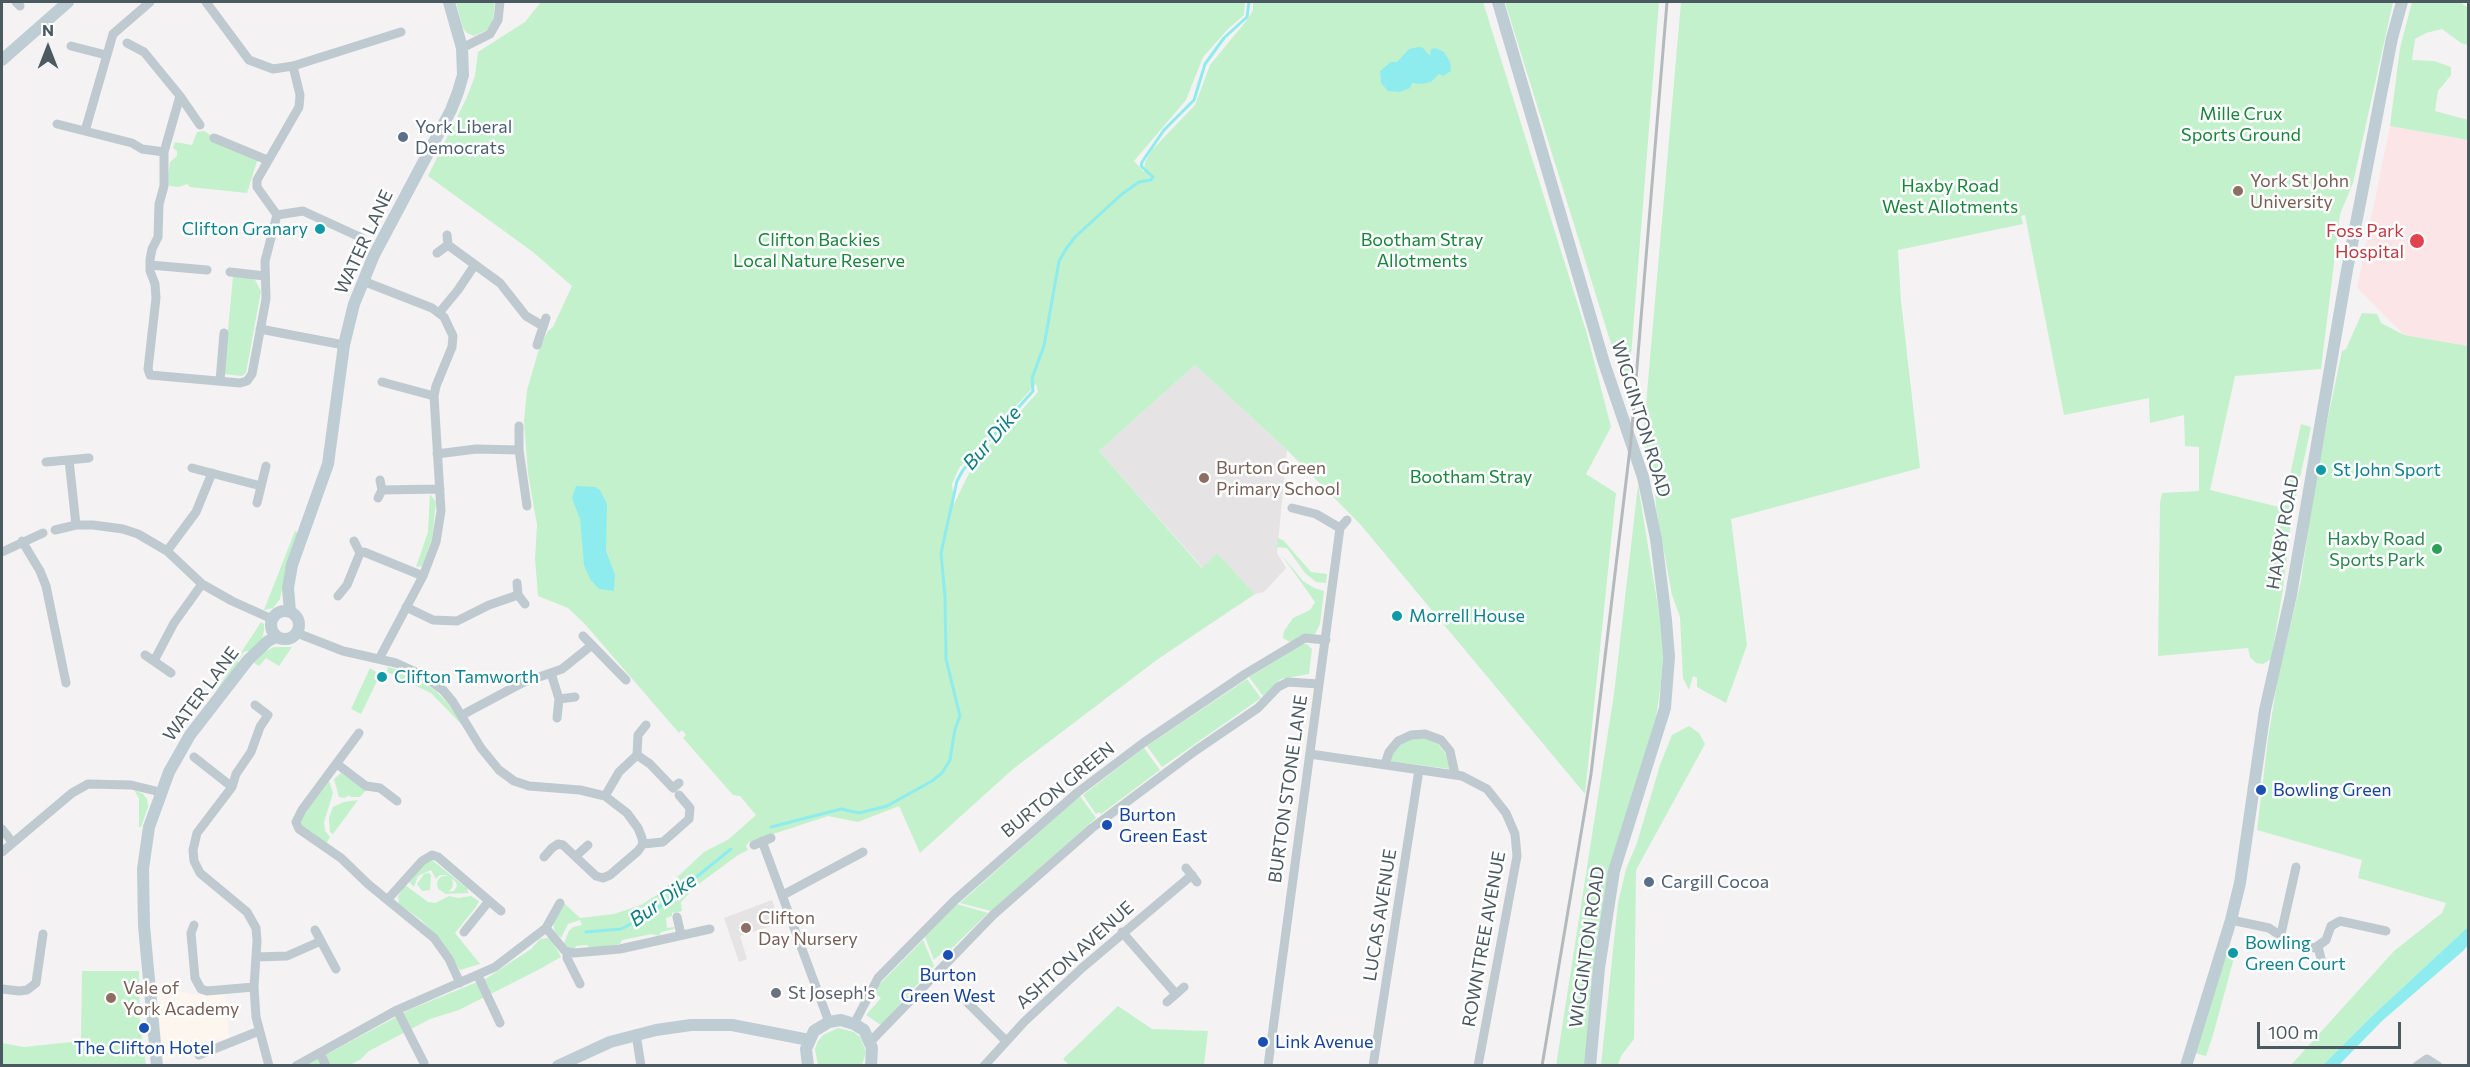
<!DOCTYPE html>
<style>
body{margin:0}
#map{position:relative;width:2470px;height:1067px;overflow:hidden;background:#f5f2f3;font-family:Commissioner,sans-serif}
canvas{display:block}
.frame{position:absolute;inset:0;border:3px solid #4a5a60;pointer-events:none}
.north{position:absolute;left:18px;top:18px;width:60px;height:60px;-webkit-text-stroke:4px #fff;paint-order:stroke;rotate:0deg;font-size:16px;font-weight:700;line-height:24px;text-align:center;color:#4a5a60}
.north::after{content:'';display:block;margin:auto;width:21px;height:27px;background:#4a5a60;clip-path:polygon(50% 0,100% 100%,50% 72%,0 100%)}
.scale{position:absolute;left:2257px;top:1022px;width:144px;height:27px;box-sizing:border-box;border:3px solid #4a5a60;border-top:0;padding-left:8px;font-size:18px;line-height:21px;white-space:nowrap;color:#4a5a60;-webkit-text-stroke:4px #fff;paint-order:stroke}
</style>
<div id="map">
<canvas width="2470" height="1067"></canvas>
<div class="frame"></div>
<div class="north">N</div>
<div class="scale">100 m</div>
</div>
<script>
const context = document.querySelector('canvas').getContext('2d');
context.lineJoin = 'round';
function fillPath(path, color) { context.fillStyle = color; context.fill(path, 'evenodd'); }
const shape = rows => new Path2D(rows.map(r => 'M' + r).join(''));
function trace(path, color, width, dash) { context.strokeStyle = color; context.lineWidth = width; context.lineCap = dash ? 'butt' : 'round'; context.setLineDash(dash || []); context.stroke(path); }
function label(font, color, halo, rows, align = 'center') {
  context.font = font + ' Commissioner,sans-serif'; context.lineWidth = 5; context.setLineDash([]); context.textBaseline = 'middle'; context.strokeStyle = halo; context.fillStyle = color; for (const [text, x, y, turn = 0] of rows) {
    context.save(); context.translate(x, y); context.rotate((+turn || 0) * Math.PI / 180); context.textAlign = isNaN(turn) ? turn : align; if (halo) context.strokeText(text, 0, 0); context.fillText(text, 0, 0); context.restore();
  }
}
fillPath(shape([
 [156,982,167,988,193,995,225,993,229,1039,202,1041,185,1052,163,1062]
]), '#fdf6ee');
fillPath(shape([
 [1195,365,1287,450,1277,553,1286,568,1264,592,1255,594,1217,553,1203,568,1099,451],
 [772,900,780,923,740,936,747,959,739,962,724,918]
]), '#e6e3e5');
fillPath(shape([
 [2390,126,2468,140,2468,346,2404,335,2357,288]
]), '#fce5e7');
fillPath(shape([
 [456,2,495,2,493,22,487,30,474,36,467,33,463,28],
 [541,2,1245,2,1244,15,1228,29,1203,57,1186,100,1134,161,1144,172,1145,162,1152,150,1195,105,1210,65,1247,20,1253,10,1253,2,1483,2,1587,334,1611,427,1586,474,1616,493,1585,794,1360,524,1287,450,1195,365,1099,451,1202,568,1217,553,1255,594,1158,659,1013,769,920,853,899,806,858,822,828,816,749,842,746,846,748,850,738,855,696,886,681,902,682,911,672,913,672,916,666,918,667,928,675,927,674,929,661,932,659,936,652,934,622,940,620,944,591,949,587,945,576,946,575,949,566,946,564,943,569,931,573,927,582,925,580,920,568,924,561,938,555,932,553,923,564,903,580,918,614,914,641,905,660,893,704,852,729,839,756,815,740,796,733,795,683,738,686,735,682,730,679,733,584,623,568,608,538,596,535,559,537,525,528,474,524,421,527,390,539,349,548,331,553,327,572,286,533,252,428,176,467,97,475,76,478,52,525,22],
 [1036,384,1038,392,975,461,954,504,952,484,959,468],
 [1505,2,1659,2,1629,381,1623,385,1617,357,1612,347],
 [1681,2,2393,2,2353,183,2340,214,2321,369,2235,376,2210,490,2283,508,2301,424,2311,427,2292,514,2283,589,2271,659,2263,664,2256,663,2250,657,2248,648,2158,656,2160,503,2162,493,2199,491,2199,447,2185,446,2184,415,2150,423,2149,398,2064,415,2025,215,2021,216,2023,224,1898,250,1901,301,1920,468,1731,519,1747,645,1726,703,1697,687,1697,678,1693,676,1689,690,1683,678,1680,617,1672,595,1656,508,1654,475,1650,472,1643,439],
 [2412,2,2460,2,2468,8,2468,45,2461,43,2442,29,2426,33,2415,39,2412,60,2434,61,2451,67,2451,75,2438,91,2435,111,2468,120,2468,140,2390,126,2400,48],
 [204,131,239,153,258,158,247,193,190,187,187,184,179,187,170,186,167,183,170,162,177,156,177,151,173,148,175,142,192,145,197,132],
 [233,276,254,278,261,291,246,373,242,376,224,374],
 [2362,313,2377,314,2381,323,2404,335,2468,346,2468,927,2372,1016,2323,1065,2291,1065,2394,951,2442,913,2446,903,2358,878,2362,860,2257,830,2268,739,2278,677,2301,581,2315,479,2342,351,2346,349],
 [1638,485,1661,625,1663,656,1661,683,1656,717,1618,841,1586,1065,1556,1066,1614,694],
 [430,494,436,502,432,539,422,566,416,567,428,532],
 [295,531,299,533,287,566,280,599,273,608,264,610],
 [1278,538,1283,540,1311,572,1327,574,1326,583,1316,582,1305,573,1287,548,1277,547],
 [1281,554,1303,581,1314,588,1324,591,1320,624,1315,634,1300,636,1290,642,1283,638,1284,631,1293,618,1310,610,1315,602],
 [261,622,264,624,264,631,262,639,251,650,244,652,238,661,238,665,214,694],
 [1303,644,1307,644,1312,649,1309,674,1281,679,1263,696,1249,677],
 [274,647,292,647,279,666,266,658,259,666,254,663,260,654],
 [388,667,408,672,437,692,455,711,462,725,431,693,387,672],
 [370,668,376,672,374,678,377,681,361,714,351,709],
 [1247,679,1261,698,1162,767,1147,746],
 [1689,726,1699,733,1705,744,1636,870,1634,1039,1621,1056,1618,1065,1601,1065,1618,903,1626,869,1637,843,1660,765,1672,735],
 [1417,737,1431,739,1438,744,1448,757,1450,769,1390,761,1392,754,1402,743],
 [1144,748,1160,770,1101,814,1099,812,1096,814,1083,795],
 [341,773,366,790,360,797,350,797,349,795,345,798,339,797,334,779],
 [329,781,333,793,324,822,325,831,330,837,326,844,302,827,301,819],
 [134,790,143,794,147,799,148,807,141,827,139,827,139,798],
 [1080,796,1096,818,991,911,960,903],
 [358,800,333,834,330,832,329,818,333,807,344,802],
 [432,860,468,889,467,891,469,893,445,894,443,892,454,891,457,886,456,882,446,875,440,875,436,879,431,870,418,876,414,887,409,882,425,863],
 [429,873,431,875,430,890,422,891,417,884,424,874],
 '437 884a8 8 0 1 1 16 0a8 8 0 1 1-16 0Z',
 [405,885,428,902,435,903,449,896,458,898,471,896,479,901,476,907,455,933,480,964,460,970,441,940,421,920,399,904,398,896],
 [957,904,988,913,948,952,945,950,934,960,925,937],
 [546,938,551,939,561,957,538,970,459,1010,430,1019,369,1051,361,1059,350,1065,305,1066,411,1009,487,978,531,949,540,939],
 [923,940,934,966,881,1025,866,1015,881,998,873,991],
 [2225,954,2234,958,2213,1035,2206,1056,2195,1053],
 [82,971,139,971,140,1024,146,1065,2,1065,2,1043,24,1047,81,1041],
 [1118,1006,1152,1029,1208,1031,1204,1065,1069,1065,1063,1059],
 [838,1028,854,1032,860,1037,866,1052,862,1065,818,1065,815,1049,818,1041,823,1035]
]), '#c2f1cc');
fillPath(shape([
 [1419,47,1423,48,1430,56,1431,49,1435,48,1444,52,1450,62,1451,71,1443,76,1439,74,1431,82,1421,84,1412,83,1410,88,1400,92,1388,91,1381,83,1380,71,1391,62,1397,62,1409,49],
 [576,486,595,487,600,490,607,504,606,551,615,575,614,591,599,589,590,579,584,565,580,519,572,498],
 [2468,927,2468,945,2463,951,2382,1021,2339,1065,2323,1065,2372,1016]
]), '#8fecee');
trace(shape([
 [771,827,841,809,859,813,887,806,932,781,942,773,950,760,955,729,960,716,946,659,945,597,941,553,957,481,963,470,1033,391,1032,378,1044,346,1059,261,1066,249,1075,237,1122,194,1139,182,1151,180,1153,177,1141,166,1142,162,1164,130,1194,100,1205,64,1224,38,1247,17,1249,2],
 [586,932,621,929,652,913,731,849]
]), '#8fecee', 3);
trace(shape([
 [16,2,20,6],
 [206,2,249,60,273,69,293,66,401,32],
 [127,43,144,52,180,96],
 [71,46,106,55],
 [462,48,490,34,498,20,500,2],
 [57,124,132,143,142,149,164,152],
 [200,125,180,96,164,152,164,186,159,204,158,237,152,249,150,260,150,271,155,284,156,298,148,369,150,375,240,383,247,381,252,374,266,299,265,261,277,215,257,187,257,180,299,107,300,95,293,66],
 [85,131,113,34,150,2],
 [214,138,267,160],
 [277,215,303,211,362,238],
 [448,245,500,283,526,316,543,326],
 [437,253,448,245,447,235],
 [150,265,207,270],
 [230,272,265,276],
 [363,281,432,308,444,317,453,336,452,347,436,386,434,396,441,511,436,542,423,576,379,659],
 [439,313,458,290,474,266],
 [260,329,344,345],
 [537,345,546,318],
 [220,381,224,333],
 [382,382,434,396],
 [519,426,519,450,527,506],
 [437,454,476,449,519,450],
 [69,460,76,525],
 [46,462,89,458],
 [192,468,261,486],
 [382,490,440,489],
 [378,498,382,490,380,480],
 [257,503,266,466],
 [1292,508,1316,514,1340,528],
 [55,530,76,525,93,525,123,529,138,534,167,551,202,584,232,601,272,619],
 [22,541,40,571,46,586,66,683],
 [354,541,360,553],
 [167,551,196,512,212,473],
 [2,552,43,533],
 [517,583,518,595,525,604],
 [338,596,347,585,360,553,364,552,423,576],
 [406,607,433,620,457,621,489,605,518,595],
 [297,633,343,651,396,663,420,674,443,690,453,702,481,748,499,770,514,781,529,786,580,790,605,796,627,813,638,828,642,838,643,844,638,851,610,875,603,878,596,876,563,845,558,844,552,848,544,857],
 [583,636,626,680],
 [145,655,171,673],
 [154,661,174,623,202,584],
 [551,673,559,699,557,718],
 [559,699,575,697],
 [255,705,268,715,260,727,251,752,236,774,232,787,197,833,193,850,194,861,200,873,247,912,256,928,257,941,254,987,256,1017,269,1066],
 [462,715,522,683,562,669,592,645],
 [359,733,302,810,296,822,299,829,341,858,368,884,434,938,449,959,460,983],
 [1310,754,1462,776,1487,789,1506,813,1515,834,1517,856,1478,1066],
 [637,755,650,764,673,788,679,783],
 [194,757,232,787],
 [337,764,366,786,380,788,397,801],
 [1385,764,1389,752,1398,741,1411,735,1425,734,1441,740,1450,751,1455,774],
 [605,796,619,772,637,755,638,735,646,725],
 [2,829,13,843],
 [762,841,829,1022],
 [643,844,663,842,689,819,690,808,679,795],
 [754,845,771,838],
 [2,852,72,793,88,784,131,785,160,792],
 [576,856,588,845],
 [1186,868,1197,882],
 [783,895,863,852],
 [388,899,422,861,432,855,438,857,501,911],
 [677,917,681,935],
 [2231,920,2269,928,2291,943,2315,948,2326,940,2331,926,2340,921,2386,931],
 [194,925,191,933,195,978,201,989,207,991,254,987],
 [546,928,565,951,574,953,620,949,710,929],
 [315,930,321,941],
 [464,932,489,901],
 [1122,932,1176,994],
 [2281,934,2296,867],
 [2318,947,2323,966],
 [567,952,567,958,580,984],
 [256,957,287,956,321,941,336,969],
 [478,976,500,1023],
 [2,989,19,991,27,990,36,983,43,934],
 [1167,1002,1184,987],
 [968,1003,1006,1041],
 [397,1010,424,1063],
 [854,1024,878,978,955,900,1078,792,1143,743,1245,674,1305,638,1326,640],
 [636,1034,641,1066],
 [871,1041,993,915,1092,828,1195,751,1258,708,1278,687,1288,682,1319,684],
 [320,1053,326,1066],
 [199,1055,259,1031],
 [296,1066,397,1010,495,967,546,928,560,903],
 [984,1066,1024,1022,1082,968,1192,875],
 [1268,1066,1340,528,1347,520],
 [1373,1066,1419,770],
 [2417,1066,2427,1059,2438,1066]
]), '#becacf', 9);
trace(shape([
 [1498,2,1604,363,1643,477,1656,539,1666,620,1669,657,1665,708,1614,871,1599,968,1590,1066],
 [2,60,68,2],
 '271 625a14 14 0 1 1 28 0a14 14 0 1 1-28 0Z',
 [290,611,288,588,292,565,328,464,344,345,354,304,374,255,451,110,458,92,463,75,462,48,449,2],
 [157,1066,144,926,143,869,149,827,169,772,190,735,248,660,268,641,276,637],
 [558,1066,610,1042,656,1030,691,1025,732,1025,809,1040],
 [808,1066,806,1049,814,1031,829,1022,841,1020,854,1024,864,1030,872,1048,871,1066],
 [2186,1066,2231,920,2240,883,2265,710,2291,595,2347,270,2392,38,2402,2]
]), '#becdd4', 12);
trace(shape([
 [1542,1066,1591,774,1631,440,1667,2]
]), '#b4b9bd', 3);
for (const [x, y, r, color] of [
 [403,137,6,"#5c6f8a"],
 [2238,191,6,"#8d6e63"],
 [320,229,6,"#0f9aa8"],
 [2417,241,8,"#e0444e"],
 [2321,470,6,"#0f9aa8"],
 [1204,478,6,"#8d6e63"],
 [2437,549,6,"#2e9e5b"],
 [1397,616,6,"#0f9aa8"],
 [382,677,6,"#0f9aa8"],
 [2261,790,6,"#1a4fb4"],
 [1107,825,6,"#1a4fb4"],
 [1649,882,6,"#5c6f8a"],
 [746,928,6,"#8d6e63"],
 [2233,953,6,"#0f9aa8"],
 [948,955,6,"#1a4fb4"],
 [776,993,6,"#6b7280"],
 [111,998,6,"#8d6e63"],
 [144,1028,6,"#1a4fb4"],
 [1263,1042,6,"#1a4fb4"]
]) { const dot = new Path2D(); dot.arc(x, y, r, 0, 2 * Math.PI); context.fillStyle = color; context.fill(dot); trace(dot, '#fff', 2); }
label('18px', '#17853a', '#fff', [
 ["Mille Crux",2241,114],
 ["Sports Ground",2241,135],
 ["Haxby Road",1950,186],
 ["West Allotments",1950,207],
 ["Clifton Backies",819,240],
 ["Local Nature Reserve",819,261],
 ["Bootham Stray",1422,240],
 ["Allotments",1422,261],
 ["Bootham Stray",1471,477]
]);
label('18px', '#4e5e75', '#fff', [
 ["York Liberal",415,127],
 ["Democrats",415,148],
 ["Cargill Cocoa",1661,882]
], 'left');
label('18px', '#785e54', '#fff', [
 ["York St John",2250,181],
 ["University",2250,202],
 ["Burton Green",1216,468],
 ["Primary School",1216,489],
 ["Clifton",758,918],
 ["Day Nursery",758,939],
 ["Vale of",123,988],
 ["York Academy",123,1009]
], 'left');
label('18px', '#0d838f', '#fff', [
 ["Clifton Granary",308,229,"right"],
 ["St John Sport",2333,470],
 ["Morrell House",1409,616],
 ["Clifton Tamworth",394,677],
 ["Bowling",2245,943],
 ["Green Court",2245,964]
], 'left');
label('18px', '#be3a42', '#fff', [
 ["Foss Park",2404,231],
 ["Hospital",2404,252]
], 'right');
label('18px', '#4a5a60', '#fff', [
 ["WATER LANE",364,242,-65],
 ["WIGGINTON ROAD",1641,419,73],
 ["HAXBY ROAD",2283,532,-80],
 ["WATER LANE",201,694,-53],
 ["BURTON STONE LANE",1288,789,-82],
 ["BURTON GREEN",1058,790,-39],
 ["LUCAS AVENUE",1380,915,-81],
 ["ROWNTREE AVENUE",1484,939,-80],
 ["WIGGINTON ROAD",1587,947,-82],
 ["ASHTON AVENUE",1075,955,-42]
]);
label('18px', '#27864d', '#fff', [
 ["Haxby Road",2425,539],
 ["Sports Park",2425,560]
], 'right');
label('18px', '#164399', '#fff', [
 ["Bowling Green",2273,790],
 ["Burton",1119,815],
 ["Green East",1119,836],
 ["Burton",948,975,"center"],
 ["Green West",948,996,"center"],
 ["Link Avenue",1275,1042],
 ["The Clifton Hotel",144,1048,"center"]
], 'left');
label('18px', '#5b616d', '#fff', [
 ["St Joseph's",788,993]
], 'left');
label('italic 20px', '#0d7f82', '#fff', [
 ["Bur Dike",992,438,-49],
 ["Bur Dike",663,900,-35]
]);
</script>
